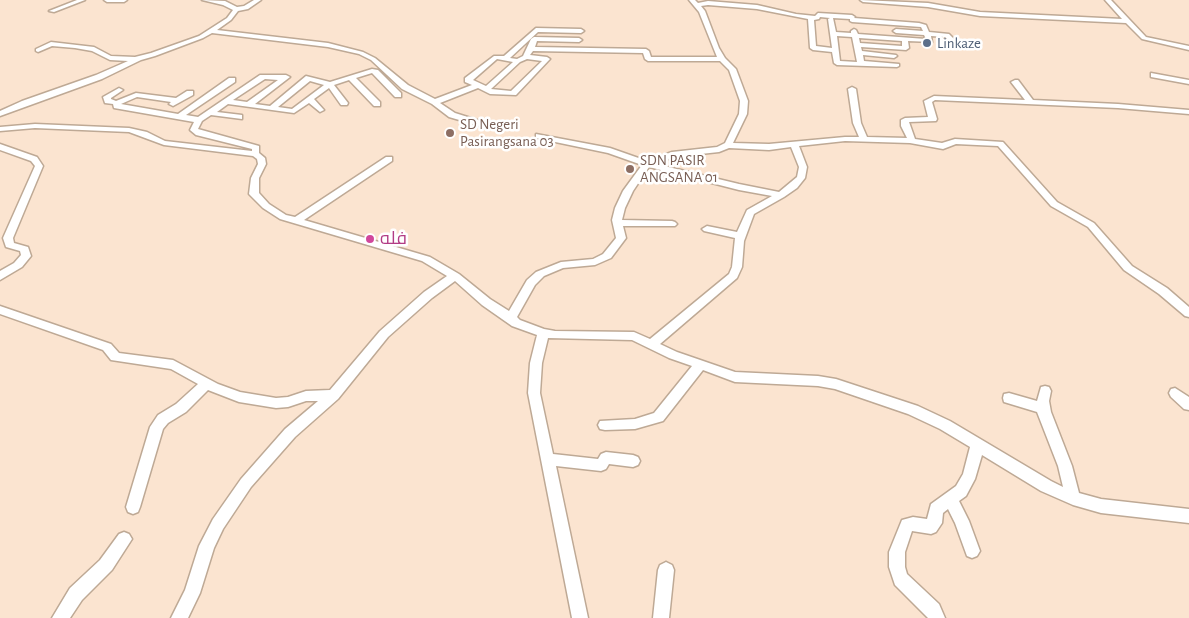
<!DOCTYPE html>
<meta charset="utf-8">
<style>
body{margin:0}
canvas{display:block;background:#fbe4d0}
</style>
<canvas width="1189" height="618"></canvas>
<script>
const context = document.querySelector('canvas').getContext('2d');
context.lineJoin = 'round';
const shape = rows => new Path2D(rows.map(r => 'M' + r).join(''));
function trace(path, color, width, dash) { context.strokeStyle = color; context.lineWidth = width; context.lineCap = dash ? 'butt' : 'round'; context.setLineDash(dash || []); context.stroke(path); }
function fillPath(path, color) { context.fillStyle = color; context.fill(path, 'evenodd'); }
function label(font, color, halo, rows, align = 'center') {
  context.font = font + ' "Alegreya Sans",Cairo,sans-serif'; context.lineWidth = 5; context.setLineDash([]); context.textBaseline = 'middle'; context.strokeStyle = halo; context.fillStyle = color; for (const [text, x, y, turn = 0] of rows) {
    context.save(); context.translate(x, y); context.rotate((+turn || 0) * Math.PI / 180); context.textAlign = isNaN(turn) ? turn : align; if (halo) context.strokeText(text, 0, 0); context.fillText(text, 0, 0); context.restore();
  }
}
const minor = shape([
 [77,0,85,0,54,12,49,11,77,0],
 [104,0,127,0,124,2,107,2,104,0],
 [202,0,225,1,237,7,244,6,254,0,261,0,248,9,238,11,231,20,217,30,328,43,363,52,375,58,408,85,435,99,472,85,465,82,465,78,494,56,504,56,536,28,581,29,584,31,581,33,538,32,510,58,517,59,523,56,531,39,534,37,579,38,582,40,579,42,537,41,535,47,646,49,649,51,651,57,717,57,699,12,689,0,695,0,698,3,708,1,757,5,796,14,815,16,818,13,852,15,855,17,854,18,919,23,926,25,929,32,949,34,955,40,952,42,945,37,931,36,932,42,908,41,909,48,906,50,861,47,862,51,896,55,897,56,894,58,863,55,864,61,899,64,899,66,897,67,837,65,834,63,832,52,813,50,810,48,808,19,757,9,708,5,701,6,705,11,719,48,725,58,736,69,748,101,747,114,733,143,769,144,845,137,859,137,853,123,848,89,852,87,856,89,861,123,867,137,907,138,901,126,901,120,905,118,928,117,924,101,934,96,1025,100,1011,82,1015,80,1018,80,1033,100,1118,104,1189,110,1189,114,1118,108,935,100,932,102,937,119,936,121,909,122,915,139,942,143,955,139,1003,142,1057,202,1094,223,1132,266,1167,288,1189,307,1189,317,1185,316,1159,294,1124,270,1088,227,1051,206,998,146,956,144,943,149,910,143,845,141,799,146,807,167,805,178,797,188,784,197,754,214,744,241,742,267,737,278,660,344,677,352,735,372,818,376,836,379,918,406,950,421,1051,481,1063,487,1058,466,1037,412,1004,402,1003,398,1004,394,1009,393,1037,401,1041,387,1045,386,1049,387,1051,391,1049,401,1051,412,1072,466,1079,493,1101,499,1189,509,1189,523,1101,513,1073,505,1041,491,982,455,975,479,966,496,959,501,969,521,980,551,977,556,972,558,967,556,955,523,948,509,943,513,942,523,936,532,931,534,912,531,905,552,905,567,907,574,939,604,945,618,928,618,895,585,889,567,889,552,902,520,913,517,927,519,931,504,956,486,963,474,970,447,940,429,908,414,835,389,818,386,735,382,703,370,663,421,635,429,605,430,600,429,598,425,600,421,635,419,654,413,692,366,669,358,632,340,548,338,542,363,540,393,553,454,598,459,601,454,606,452,633,455,638,457,640,461,638,465,633,467,609,464,606,469,601,471,556,466,588,618,572,618,528,393,530,363,537,335,512,326,482,305,455,281,432,298,388,337,338,399,295,437,251,487,223,529,214,548,200,593,188,618,171,618,185,590,199,546,213,519,241,479,285,429,318,401,306,401,288,407,276,408,239,402,208,390,186,412,168,423,163,429,140,507,138,512,133,514,128,512,126,507,150,427,158,415,176,404,198,384,171,369,111,360,103,350,0,314,0,306,111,344,119,353,173,360,218,384,240,392,276,398,288,397,306,391,330,390,380,331,424,292,447,276,422,261,280,219,263,208,249,194,251,178,258,164,257,159,253,156,164,145,129,132,35,128,0,131,0,127,35,124,129,128,147,132,165,141,252,151,252,149,196,135,190,130,194,122,114,108,113,104,105,103,103,97,119,88,123,90,111,98,111,99,116,101,136,93,176,98,187,91,193,91,193,95,173,106,169,104,171,102,137,97,121,104,178,114,229,78,235,78,235,82,186,115,198,117,260,75,286,75,290,77,255,104,270,106,306,76,330,82,372,69,378,70,401,93,401,97,395,97,372,73,356,78,380,102,380,106,374,106,349,80,334,85,348,103,347,105,341,105,329,88,314,99,324,110,320,112,309,103,294,113,228,104,217,112,242,115,242,119,211,115,202,121,198,129,259,146,259,153,265,158,266,164,259,178,259,193,269,204,286,215,295,217,386,157,392,157,392,161,304,220,430,257,459,274,490,299,509,311,527,280,536,272,561,262,593,259,603,254,616,238,612,220,615,208,623,191,642,165,608,153,536,138,536,134,610,148,647,161,672,152,717,147,725,143,739,114,740,101,729,70,720,61,648,61,645,59,643,53,533,51,530,55,547,57,550,59,516,95,490,94,478,88,440,103,455,113,493,125,493,129,490,129,449,117,432,104,402,89,371,60,359,54,328,47,212,33,203,38,155,56,141,60,102,79,0,116,0,111,22,101,96,75,128,61,110,60,92,51,75,48,52,46,38,52,36,51,36,49,51,42,94,47,111,56,135,57,151,53,199,36,227,18,233,10,223,5,202,0],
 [820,17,830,18,828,19,832,48,816,46,814,20,819,19,820,17],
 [833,18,850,19,850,21,852,22,921,27,923,31,896,29,893,31,896,33,924,35,926,39,858,34,856,30,854,29,851,31,851,33,836,32,833,18],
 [837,36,852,37,857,62,840,61,837,36],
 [859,38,902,41,902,46,860,43,859,38],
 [497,59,513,62,486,86,473,80,497,59],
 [527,59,542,61,511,91,491,89,520,62,527,59],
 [265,79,278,80,247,102,233,100,265,79],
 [310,81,324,85,292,109,278,107,310,81],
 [791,147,799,167,797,177,779,192,739,184,656,164,673,157,719,152,729,148,769,150,791,147],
 [649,167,739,190,772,196,747,210,737,232,707,226,702,229,704,231,735,238,732,267,729,274,650,339,634,332,555,331,544,329,520,320,517,317,535,285,544,276,563,268,595,265,611,258,626,238,623,226,675,226,677,224,675,222,672,221,622,220,625,208,633,191,649,167],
 [860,0,928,3,980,12,1122,19,1105,0,1111,0,1146,37,1189,46,1189,50,1142,39,1126,23,980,16,928,7,863,2,860,0],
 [1151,73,1189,80,1189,84,1151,77,1151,73],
 [0,144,37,157,43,166,13,238,14,243,28,247,31,256,22,267,0,280,0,271,14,263,21,255,20,251,6,247,3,238,35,166,31,161,0,150,0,144],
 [1175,388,1189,397,1189,410,1184,409,1171,397,1169,393,1171,389,1175,388],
 [124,532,129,534,132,539,112,570,82,600,70,618,52,618,70,588,100,560,119,534,124,532],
 [666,562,672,565,674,570,669,618,653,618,658,570,660,565,666,562]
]);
trace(minor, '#bea995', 3);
fillPath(minor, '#fff');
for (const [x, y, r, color] of [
 [927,43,5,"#5c6f8a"],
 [450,133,5,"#8d6e63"],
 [630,169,5,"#8d6e63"],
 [370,239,5,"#d1479c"]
]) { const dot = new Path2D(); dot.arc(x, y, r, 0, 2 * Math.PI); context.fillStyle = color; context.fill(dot); trace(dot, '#fff', 2); }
label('15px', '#4e5e75', '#fff', [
 ["Linkaze",937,43]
], 'left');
label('15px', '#785e54', '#fff', [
 ["SD Negeri",460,124],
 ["Pasirangsana 03",460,141],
 ["SDN PASIR",640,160],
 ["ANGSANA 01",640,177]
], 'left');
label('18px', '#b23c85', '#fff', [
 ["فله",380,239]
], 'left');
</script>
